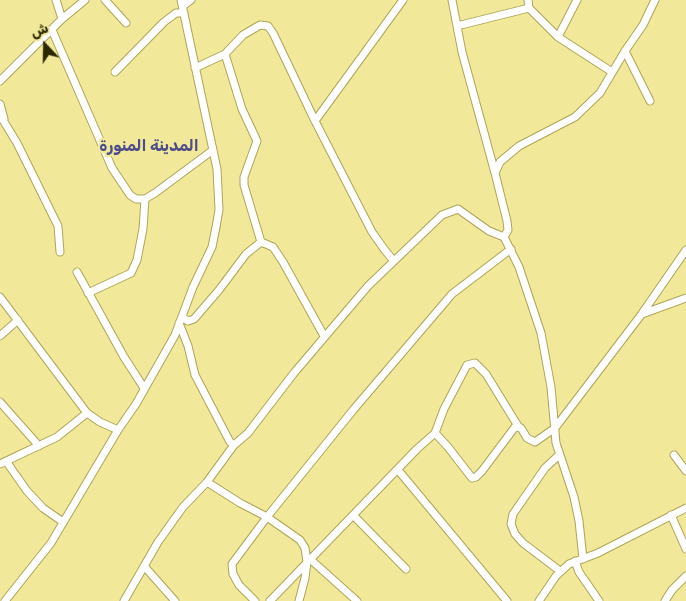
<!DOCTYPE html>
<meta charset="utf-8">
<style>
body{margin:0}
#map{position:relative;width:686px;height:601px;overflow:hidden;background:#f1e999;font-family:Rubik,"Noto Sans Arabic",sans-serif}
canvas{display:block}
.north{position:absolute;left:20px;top:20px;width:50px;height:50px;-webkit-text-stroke:4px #f1e999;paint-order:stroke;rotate:339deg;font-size:14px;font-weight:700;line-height:20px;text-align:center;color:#2b2705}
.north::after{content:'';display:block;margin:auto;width:18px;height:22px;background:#2b2705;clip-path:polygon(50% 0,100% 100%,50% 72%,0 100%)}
</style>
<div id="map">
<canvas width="686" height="601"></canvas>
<div class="north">ش</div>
</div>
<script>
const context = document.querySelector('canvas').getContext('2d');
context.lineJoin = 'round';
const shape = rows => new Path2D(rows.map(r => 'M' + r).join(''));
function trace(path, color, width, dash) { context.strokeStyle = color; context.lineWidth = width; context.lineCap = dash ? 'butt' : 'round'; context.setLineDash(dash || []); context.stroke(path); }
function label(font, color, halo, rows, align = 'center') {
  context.font = font + ' Rubik,"Noto Sans Arabic",sans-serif'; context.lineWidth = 4.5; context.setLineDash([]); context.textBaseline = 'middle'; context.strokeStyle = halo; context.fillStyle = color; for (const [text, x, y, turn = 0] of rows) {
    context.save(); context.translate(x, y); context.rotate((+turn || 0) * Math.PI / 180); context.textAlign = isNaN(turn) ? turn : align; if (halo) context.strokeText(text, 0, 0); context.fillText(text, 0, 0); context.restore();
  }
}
const street = shape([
 [56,0,62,19],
 [105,0,126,23],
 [452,0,462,52,495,173],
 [528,0,529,8],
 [183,6,191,0],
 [457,26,529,8,558,37,577,0],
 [52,30,112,168,130,195,136,199,145,199,155,193,213,150],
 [558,37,612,72],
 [625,51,650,101],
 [225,54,243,35,260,25,268,26,273,33,315,121,372,232,384,249,393,260],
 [195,68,225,54,242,109,257,141,244,177,244,185,261,242],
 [115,72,164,22,176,13,184,13],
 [0,81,62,19,85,0],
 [0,104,4,119],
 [0,115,17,143,58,226,60,252],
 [315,121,403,0],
 [504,237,489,231,458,209,442,215,368,286,294,373,248,433,234,445,207,482,240,503,267,517,354,409,452,294,511,249],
 [77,272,124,357,144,388],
 [88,293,131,273,137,260,143,229,145,199],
 [0,297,87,413,100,422,118,430,136,404,175,335,193,287,212,247,216,227,219,210,217,169,181,0],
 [642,314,686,298],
 [182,317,188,321,194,319,219,290,246,254,261,242,273,247,283,262,324,336],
 [179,323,188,346,195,375,230,442,234,445],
 [0,336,18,320],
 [0,402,39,446],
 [435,433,444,409,467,365,475,363,486,374,518,426],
 [559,455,545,468,513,514,511,524,515,534,523,543,560,571],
 [674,455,686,471],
 [6,461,27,491,43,508,63,522],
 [0,464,57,437,87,413],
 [398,470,507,601],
 [353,515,406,569],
 [671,515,686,549],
 [310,559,357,601],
 [583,559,579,521,574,497,556,443,551,387,541,333,519,267,504,237,508,230,507,221,495,173,500,162,519,146,575,117,600,93,625,51,643,25,655,0],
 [575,561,579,572,599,601],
 [144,566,175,601],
 [5,601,51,543,118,430],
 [124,601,158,542,183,507,207,482],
 [255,601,239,585,233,574,232,564,267,517,300,540,305,548,307,562,305,578,299,601],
 [270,601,417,449,435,433,448,447,472,478,476,477,482,471,515,427,521,428,527,438,535,442,555,428,641,315,686,250],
 [539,601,556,576,569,564,598,553,686,508],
 [665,601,672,590,686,576]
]);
trace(street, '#ada556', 9);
trace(street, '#fff', 7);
label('bold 16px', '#4e4c8a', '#f1e999', [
 ["المدينة المنورة",149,146]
]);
</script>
